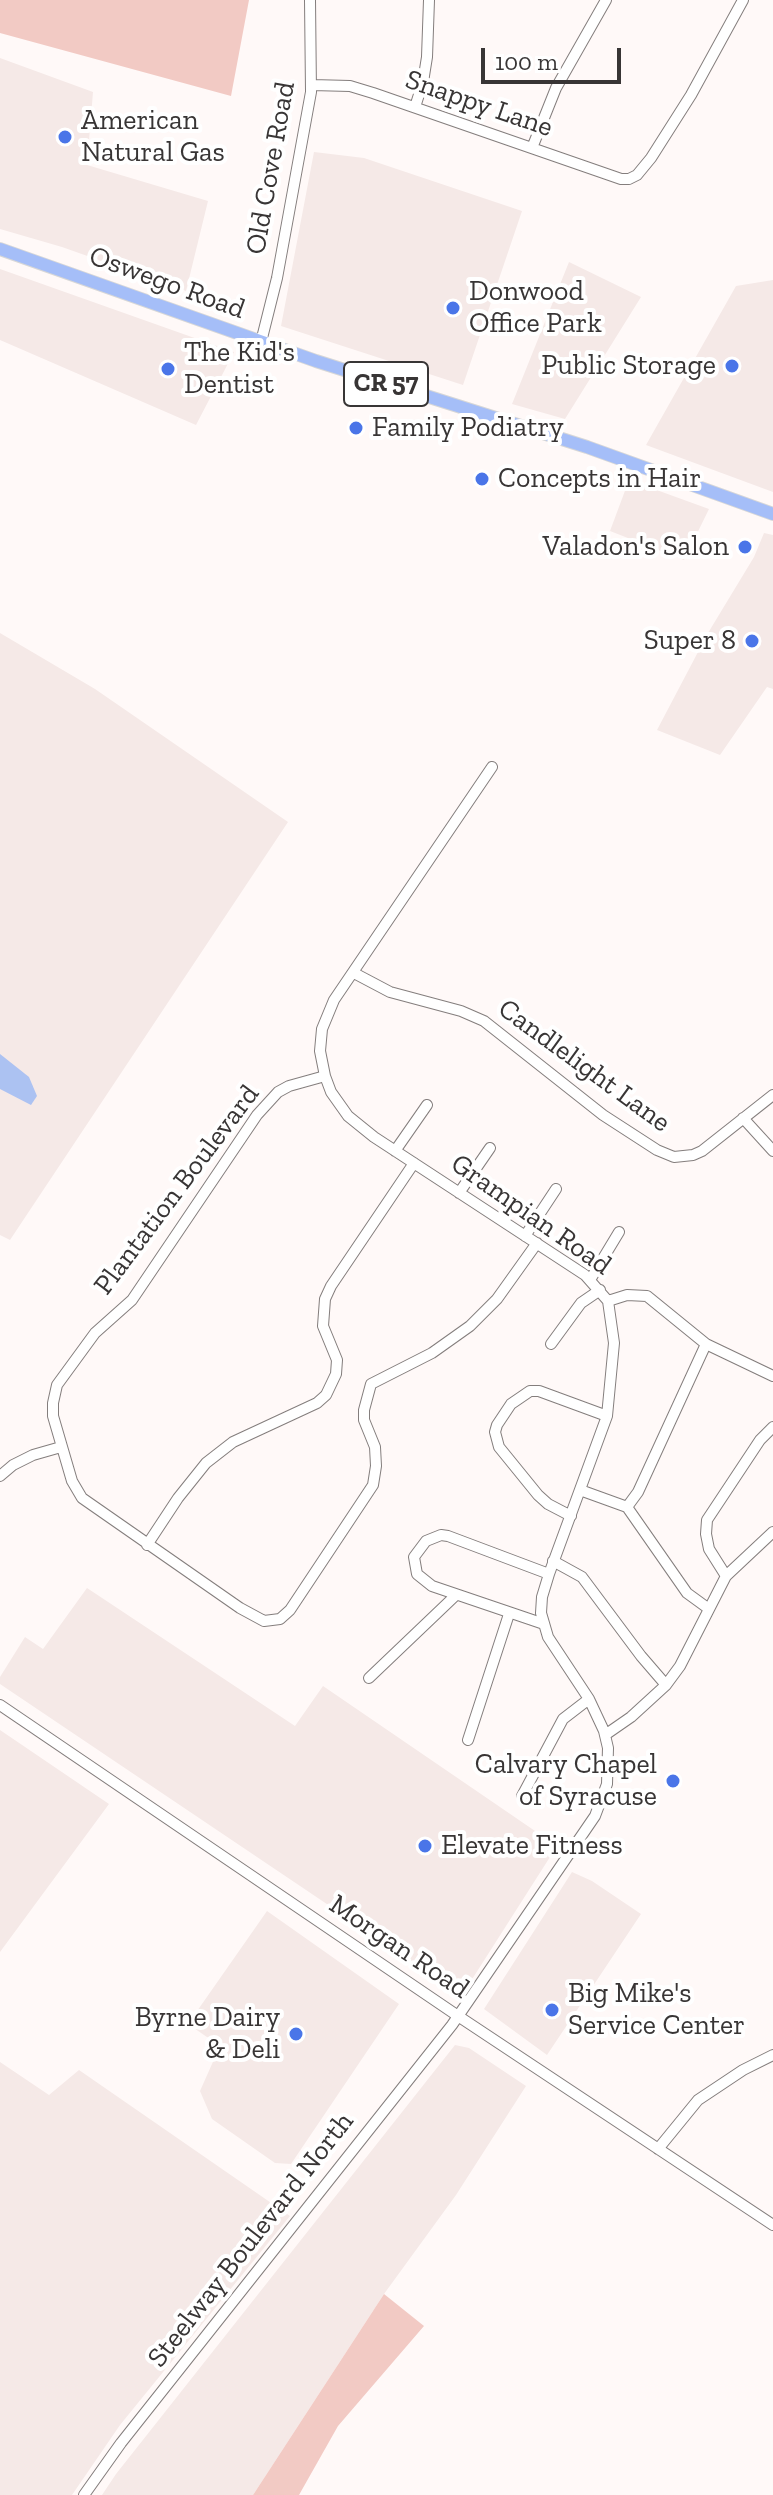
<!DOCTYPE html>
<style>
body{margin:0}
#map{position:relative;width:773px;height:2495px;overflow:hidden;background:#fff9f8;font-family:"Zilla Slab",serif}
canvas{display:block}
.scale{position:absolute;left:481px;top:48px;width:140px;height:36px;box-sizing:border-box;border:4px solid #383535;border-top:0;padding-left:10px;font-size:24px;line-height:28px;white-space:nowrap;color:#383535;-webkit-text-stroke:6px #fff;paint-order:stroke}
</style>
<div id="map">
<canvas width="773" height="2495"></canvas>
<div class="scale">100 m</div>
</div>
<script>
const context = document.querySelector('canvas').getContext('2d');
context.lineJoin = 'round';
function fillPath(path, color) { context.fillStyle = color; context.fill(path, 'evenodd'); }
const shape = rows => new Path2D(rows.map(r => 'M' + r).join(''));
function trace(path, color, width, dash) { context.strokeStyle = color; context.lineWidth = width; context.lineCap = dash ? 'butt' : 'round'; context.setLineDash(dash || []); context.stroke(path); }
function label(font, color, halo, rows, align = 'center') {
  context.font = font + ' "Zilla Slab",serif'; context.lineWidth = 8; context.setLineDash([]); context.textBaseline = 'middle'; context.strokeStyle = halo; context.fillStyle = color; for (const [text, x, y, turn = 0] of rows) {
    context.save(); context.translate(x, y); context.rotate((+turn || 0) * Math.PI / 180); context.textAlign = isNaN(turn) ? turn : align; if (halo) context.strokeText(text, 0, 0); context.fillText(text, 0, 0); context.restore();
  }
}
fillPath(shape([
 [0,58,93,92,87,165,208,201,186,291,62,247,0,229],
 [314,152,364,158,522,211,463,385,281,326],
 [569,262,641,297,565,419,512,404],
 [0,269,234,352,196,425,0,340],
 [773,280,773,492,646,445,736,286],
 [629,480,709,509,684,560,610,531],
 [764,533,773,535,773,689,767,687,720,755,657,730,708,633,754,557],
 [0,633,95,689,288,822,10,1240,0,1235],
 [87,1588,295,1726,323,1686,557,1846,462,1995,0,1684,0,1677,25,1637,43,1649],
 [0,1730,109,1804,0,1952],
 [572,1872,592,1881,641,1914,547,2055,484,2009],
 [267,1911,399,2004,291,2164,275,2163,212,2119,200,2091,220,2046,188,2024],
 [455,2045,469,2048,526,2086,456,2195,384,2294,253,2495,102,2495,116,2474],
 [0,2062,49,2095,79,2070,290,2216,120,2425,72,2495,0,2495]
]), '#f5e9e7');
fillPath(shape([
 [0,0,249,0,231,96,0,33],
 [384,2294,424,2326,338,2426,299,2495,253,2495]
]), '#f2cac4');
fillPath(shape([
 [0,1054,29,1077,37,1096,31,1105,0,1089]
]), '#acc2f2');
const minor = shape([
 [312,85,350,86,373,93,621,179,629,179,637,175,651,158,691,95,743,0],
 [415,107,423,82,427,57,429,0],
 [532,148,556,88,606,0],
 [261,342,277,278,311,92,310,0],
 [354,973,390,992,461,1011,484,1021,603,1115,657,1150,674,1157,693,1155,702,1151,773,1095],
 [325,1076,289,1086,278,1092,257,1115,132,1300,95,1333,57,1385,53,1403,53,1416,72,1481,82,1498,240,1608,264,1621,280,1619,290,1610,373,1485,376,1466,375,1447,364,1420,364,1410,371,1384,432,1353,470,1326,497,1299,537,1243],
 [743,1118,773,1151],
 [395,1151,427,1105],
 [459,1193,490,1148],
 [525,1236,556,1189],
 [590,1280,619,1232],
 [608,1301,627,1295,647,1296,706,1344,773,1376],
 [551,1344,581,1303,600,1290],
 [0,1476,13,1465,33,1455,61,1447],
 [580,1490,627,1507,687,1593,709,1609],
 [627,1507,638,1492,706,1344],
 [571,1516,548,1504,538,1495,499,1447,495,1432,497,1425,511,1404,530,1391,539,1391,607,1416],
 [147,1545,178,1498,206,1463,233,1442,317,1403,326,1395,336,1374,337,1360,323,1326,325,1299,331,1286,414,1163],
 [553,1561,582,1577,641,1656,666,1685],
 [726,1576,709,1549,706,1534,707,1520,760,1440,773,1427],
 [544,1624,432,1586,417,1574,414,1557,426,1541,441,1535,448,1536,549,1574],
 [369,1678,456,1595],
 [0,1705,458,2016,773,2225],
 [605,1735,631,1717,666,1685,680,1666,726,1576,773,1532],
 [468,1740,509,1614],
 [522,1796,563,1719,589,1699],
 [658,2149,698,2100,743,2070,773,2055],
 [84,2495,121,2443,452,2025,595,1816,607,1784,608,1748,604,1731,589,1699,548,1637,541,1613,542,1597,549,1574,607,1416,614,1343,608,1301,585,1275,374,1137,348,1116,331,1092,325,1076,320,1051,322,1029,334,1000,492,767]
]);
const major = shape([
 [0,249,316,361,587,447,773,514]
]);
trace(minor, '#847e7d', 12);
trace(major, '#d7d7d7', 14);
trace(minor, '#fff', 10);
trace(major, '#a5bef8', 12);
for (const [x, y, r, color] of [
 [65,137,8,"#4a75e8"],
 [453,308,8,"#4a75e8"],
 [732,366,8,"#4a75e8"],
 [168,369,8,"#4a75e8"],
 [356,428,8,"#4a75e8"],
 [482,479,8,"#4a75e8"],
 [745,547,8,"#4a75e8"],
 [752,641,8,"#4a75e8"],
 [673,1781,8,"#4a75e8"],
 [425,1846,8,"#4a75e8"],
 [552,2010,8,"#4a75e8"],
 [296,2034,8,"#4a75e8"]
]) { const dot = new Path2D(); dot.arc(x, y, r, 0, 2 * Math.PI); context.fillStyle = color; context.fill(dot); trace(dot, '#fff', 3); }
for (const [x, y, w] of [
 [386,384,84]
]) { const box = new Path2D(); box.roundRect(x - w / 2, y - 22, w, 44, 6); context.fillStyle = '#fff'; context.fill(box); trace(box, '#383535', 2); }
label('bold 26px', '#383535', null, [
 ["CR 57",386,384]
]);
label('28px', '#383535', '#fff', [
 ["Snappy Lane",479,104,19],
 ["Old Cove Road",271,168,-80],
 ["Oswego Road",167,283,20],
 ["Candlelight Lane",584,1066,36],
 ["Plantation Boulevard",177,1190,-53],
 ["Grampian Road",531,1215,35],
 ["Morgan Road",399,1947,34],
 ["Steelway Boulevard North",251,2240,-52]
]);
label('28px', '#383535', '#fff', [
 ["American",81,121],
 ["Natural Gas",81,153],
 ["Donwood",469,292],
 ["Office Park",469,324],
 ["The Kid's",184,353],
 ["Dentist",184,385],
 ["Public Storage",716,366,"right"],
 ["Family Podiatry",372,428],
 ["Concepts in Hair",498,479],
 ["Valadon's Salon",729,547,"right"],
 ["Super 8",736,641,"right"],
 ["Calvary Chapel",657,1765,"right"],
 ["of Syracuse",657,1797,"right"],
 ["Elevate Fitness",441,1846],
 ["Big Mike's",568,1994],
 ["Service Center",568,2026],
 ["Byrne Dairy",280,2018,"right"],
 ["& Deli",280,2050,"right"]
], 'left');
</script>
